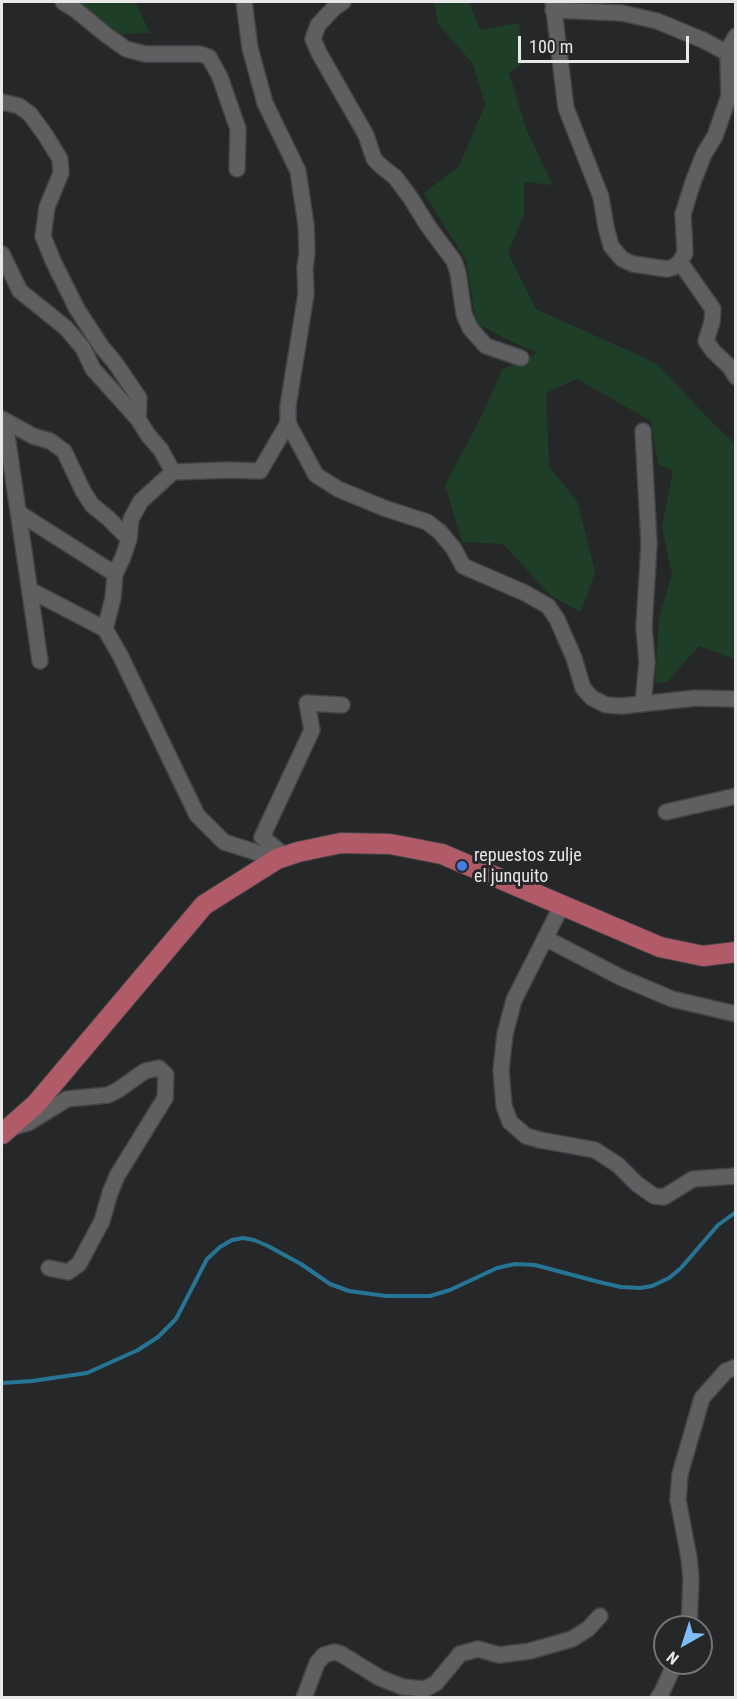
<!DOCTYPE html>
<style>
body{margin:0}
#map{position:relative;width:737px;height:1699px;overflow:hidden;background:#262729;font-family:"Roboto Condensed",sans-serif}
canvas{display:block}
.frame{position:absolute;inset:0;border:3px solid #e8e8ea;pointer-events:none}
.north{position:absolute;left:653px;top:1615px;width:60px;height:60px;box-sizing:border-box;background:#262729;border:2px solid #747476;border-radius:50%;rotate:219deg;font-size:16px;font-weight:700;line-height:24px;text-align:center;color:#e8e8ea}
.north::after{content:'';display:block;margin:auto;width:21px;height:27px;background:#7dbef9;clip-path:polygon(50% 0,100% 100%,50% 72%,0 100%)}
.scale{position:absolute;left:518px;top:36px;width:171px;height:27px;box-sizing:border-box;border:3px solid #e8e8ea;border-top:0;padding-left:8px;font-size:18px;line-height:21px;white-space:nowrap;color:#e8e8ea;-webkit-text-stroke:4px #262729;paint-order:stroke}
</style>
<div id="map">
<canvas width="737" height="1699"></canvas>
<div class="frame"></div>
<div class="north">N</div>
<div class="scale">100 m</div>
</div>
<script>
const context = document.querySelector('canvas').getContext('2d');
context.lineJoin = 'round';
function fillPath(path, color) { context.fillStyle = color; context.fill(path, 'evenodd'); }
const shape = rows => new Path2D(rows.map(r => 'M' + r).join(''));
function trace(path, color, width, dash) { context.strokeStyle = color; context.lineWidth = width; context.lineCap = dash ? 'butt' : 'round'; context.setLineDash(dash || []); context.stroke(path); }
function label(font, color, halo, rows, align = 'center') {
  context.font = font + ' "Roboto Condensed",sans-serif'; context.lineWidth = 6; context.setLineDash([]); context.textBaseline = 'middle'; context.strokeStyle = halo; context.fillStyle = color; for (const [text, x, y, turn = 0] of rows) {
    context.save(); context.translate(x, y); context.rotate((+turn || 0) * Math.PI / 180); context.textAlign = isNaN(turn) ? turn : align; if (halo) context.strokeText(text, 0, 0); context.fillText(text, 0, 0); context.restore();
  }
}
fillPath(shape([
 [77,2,133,2,137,6,150,33,116,34],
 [434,2,469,2,480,30,519,23,523,63,509,73,527,131,553,185,524,182,524,214,508,253,536,309,656,363,711,421,735,444,735,659,699,646,666,683,655,682,659,619,672,574,662,527,673,471,658,464,651,421,577,379,546,393,549,466,578,503,595,572,581,612,551,596,503,544,462,542,445,485,480,419,502,370,537,353,504,338,476,323,466,260,424,193,459,166,485,105,473,64,438,24]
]), '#1e3e28');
trace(shape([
 [2,1383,32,1381,87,1373,138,1350,158,1337,176,1319,207,1259,220,1247,232,1240,243,1238,254,1240,268,1246,301,1264,330,1284,349,1291,386,1296,430,1296,450,1290,497,1268,515,1264,535,1265,599,1282,621,1287,640,1288,652,1286,669,1278,681,1268,718,1225,736,1212]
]), '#267594', 4);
const minor = shape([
 [63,2,76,10,105,34,126,49,145,54,200,54,209,57,220,77,238,129,237,169],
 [244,2,250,48,265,103,298,171,306,225,307,253,305,268,306,294,288,406,288,423,260,471,228,470,173,472,141,501,131,519,129,539,123,557,115,574,113,598,105,629,120,655,197,815,224,842,277,859],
 [343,2,334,8,318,25,313,39,319,53,366,135,374,159,381,166,395,177,410,197,428,226,454,261,458,273,464,314,470,328,486,346,521,358],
 [553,2,566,108,601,197,606,227,611,246,622,259,633,264,667,269,674,267,680,262,685,253,683,214,693,182,704,154,715,136,729,96,728,60,731,45,736,36],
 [553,10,622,13,657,21,703,40,729,54],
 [2,102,19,106,30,114,46,136,60,159,61,173,47,207,43,236,53,261,77,309,101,346,116,364,139,398,138,419],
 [2,254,20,291,66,328,83,348,93,369,138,419,148,435,161,450,173,472],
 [680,262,713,309,712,322,706,341,713,351,730,367,736,377],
 [2,419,33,436,50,441,64,451,83,491,92,505,108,518,129,539],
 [5,422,40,661],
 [288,423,316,475,338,489,384,508,427,522,440,532,454,549,463,566,525,593,548,606,557,619,574,658,583,688,592,698,606,705,622,706,696,698,736,699],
 [19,513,115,574],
 [30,590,105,629],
 [643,704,647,662,644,627,649,544,643,431],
 [666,812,736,796],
 [286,857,262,837,312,730,307,703,342,705],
 [562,905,514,1000,505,1034,501,1070,504,1106,510,1122,526,1136,540,1140,595,1150,618,1165,637,1184,654,1196,664,1197,693,1179,736,1176],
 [545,938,620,977,672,999,736,1014],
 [17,1126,28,1123,67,1099,108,1095,118,1090,145,1071,159,1068,166,1075,165,1098,117,1176,110,1193,102,1221,79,1264,68,1272,49,1268],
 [689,1627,691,1579,689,1558,678,1500,680,1474,702,1398,726,1371,736,1367],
 [304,1698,317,1663,324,1655,334,1652,341,1654,380,1678,403,1687,425,1689,436,1683,460,1654,478,1649,499,1655,530,1651,572,1639,588,1629,600,1616],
 [658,1698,662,1692,675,1663]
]);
const major = shape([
 [2,1134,36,1104,204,905,277,859,298,852,341,843,390,844,442,854,660,947,703,956,736,952]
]);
trace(minor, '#434446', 18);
trace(major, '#434446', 22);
trace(minor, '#5f5f62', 15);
trace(major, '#b25b68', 20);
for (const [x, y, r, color] of [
 [462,866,6,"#3f7fe0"]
]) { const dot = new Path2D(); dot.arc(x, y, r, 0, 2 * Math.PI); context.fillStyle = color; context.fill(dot); trace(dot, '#262729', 2); }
label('18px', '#e8e8ea', '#262729', [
 ["repuestos zulje",474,856],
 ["el junquito",474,877]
], 'left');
</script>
